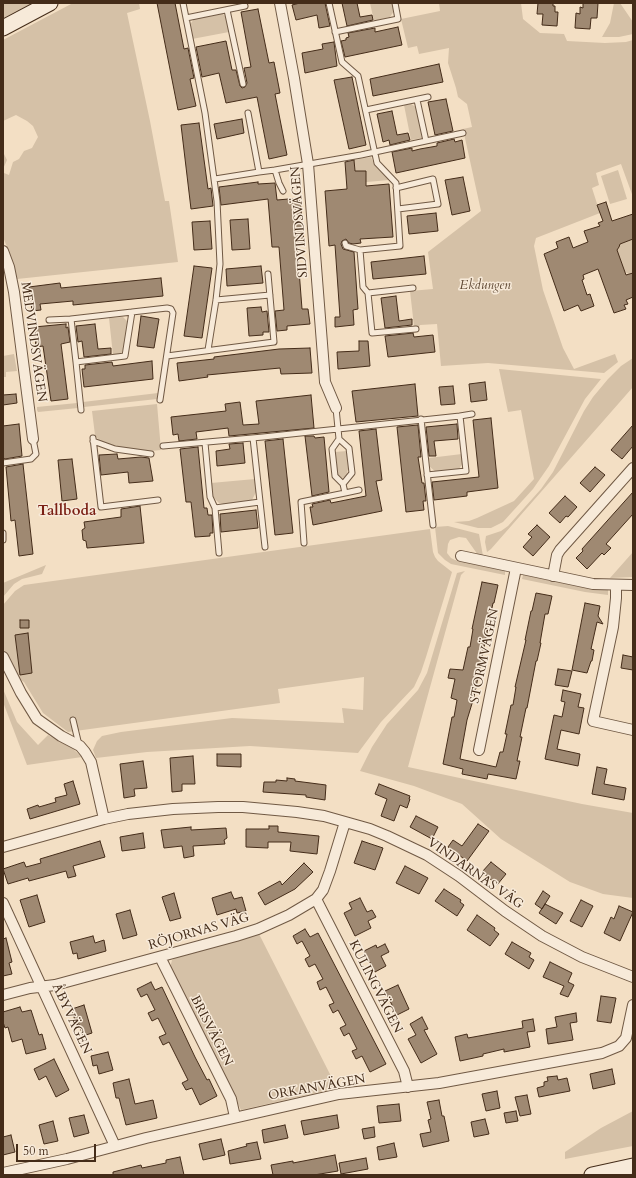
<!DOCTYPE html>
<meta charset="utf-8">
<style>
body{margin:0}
#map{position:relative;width:636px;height:1178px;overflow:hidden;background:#f3dfc4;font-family:Cardo,serif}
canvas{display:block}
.frame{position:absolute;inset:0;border:4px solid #442c19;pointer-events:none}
.scale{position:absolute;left:16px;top:1144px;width:80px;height:18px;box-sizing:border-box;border:2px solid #442c19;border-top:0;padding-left:5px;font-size:12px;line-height:14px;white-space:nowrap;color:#442c19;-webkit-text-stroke:3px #f7ead9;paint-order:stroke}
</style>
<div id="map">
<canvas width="636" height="1178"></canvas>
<div class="frame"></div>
<div class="scale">50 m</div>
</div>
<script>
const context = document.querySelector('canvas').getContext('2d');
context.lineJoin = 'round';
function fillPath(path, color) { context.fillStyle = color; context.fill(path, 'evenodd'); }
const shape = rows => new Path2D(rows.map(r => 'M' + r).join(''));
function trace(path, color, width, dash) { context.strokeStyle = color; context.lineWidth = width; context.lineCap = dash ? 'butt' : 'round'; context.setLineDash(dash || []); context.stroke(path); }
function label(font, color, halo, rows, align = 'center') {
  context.font = font + ' Cardo,serif'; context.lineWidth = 3; context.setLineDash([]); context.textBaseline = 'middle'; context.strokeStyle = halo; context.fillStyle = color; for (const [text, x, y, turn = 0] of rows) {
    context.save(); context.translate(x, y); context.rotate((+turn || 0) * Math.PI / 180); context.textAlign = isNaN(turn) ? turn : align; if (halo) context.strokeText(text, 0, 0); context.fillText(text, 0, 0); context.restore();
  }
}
fillPath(shape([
 [3,3,34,3,3,20],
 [73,3,139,3,140,9,127,13,150,121,165,201,169,201,178,262,17,279,11,257,3,237,3,152,7,160,3,169,4,173,9,175,13,162,19,159,24,151,32,148,38,137,33,126,27,121,16,115,3,121,3,40],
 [370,3,392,3,394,11,390,17,374,21],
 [439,3,521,3,523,19,540,33,564,34,567,41,605,43,626,42,633,40,633,197,621,164,596,173,599,185,592,188,600,213,536,238,534,246,543,290,563,348,574,369,615,354,618,362,604,373,488,363,441,366,437,324,420,325,418,329,414,326,410,291,433,289,428,252,481,211,463,129,472,127,467,104,458,97,456,88,448,63,449,48,419,54,417,46,408,48,401,19,440,11],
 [614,3,620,3,633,22,633,34,619,37,602,37,610,23],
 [222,13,226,17,229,32,192,39,189,26,194,19],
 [411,104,416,107,422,138,411,140,404,105],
 [371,157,375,166,389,180,356,183,354,160],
 [618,170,627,199,610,204,601,176],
 [633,239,633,273,629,274,625,272,617,250,619,247,620,244],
 [123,317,128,322,122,354,113,355,109,318],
 [14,354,17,371,6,372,6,377,3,377,3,356],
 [633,358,633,387,491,549,487,552,485,542,486,536,501,531,508,526,541,489,553,472,584,411,593,397,608,379,621,366],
 [499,369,601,379,585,399,549,466,533,489,503,522,491,528,478,528,454,522,469,521,477,518,514,501,534,479,521,410,508,412],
 [158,393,157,399,84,407,83,402],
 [77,403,78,408,38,412,37,410,37,407],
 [157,404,161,450,141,452,124,448,105,443,98,439,95,435,92,411],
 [347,451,348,469,346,477,341,478,338,475,335,452],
 [462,454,463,463,459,469,436,472,430,467,429,458],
 [255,479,256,492,252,500,224,504,219,503,213,497,211,483],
 [448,526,479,534,483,556,478,555,466,538,459,537,450,540,448,544,447,553,451,558,455,560,505,571,505,575,451,564,445,560,438,553,435,527],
 [430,529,433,552,435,557,438,561,452,572,426,657,421,672,414,687,381,722,358,753,250,746,147,752,96,758,93,750,97,741,102,736,121,732,232,718,344,723,342,708,363,710,364,677,278,689,280,703,68,732,43,713,24,682,19,679,10,658,3,649,3,605,15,591,24,585],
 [28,634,32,673,20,674,15,635],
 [633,552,633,577,610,578],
 [46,565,42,574,22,579,14,584,3,597,3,583],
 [465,571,461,575,408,767,582,804,633,813,633,898,603,894,570,882,501,839,462,804,414,786,360,771,372,747,387,724,418,690,427,673,457,573],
 [523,575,580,587,608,590,608,595,585,592,522,579],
 [3,689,17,722,38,745,48,735,73,749,82,757,27,765,3,702],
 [259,934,337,1088,241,1110,171,969,171,964,172,960,177,957],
 [633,1111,633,1146,565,1159,565,1152,601,1128]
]), '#d5c1a7');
const building = shape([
 [157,3,175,3,184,49,188,48,194,78,190,79,196,106,178,110,157,3],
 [300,3,325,3,330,26,319,28,317,15,296,20,292,5,300,3],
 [342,3,357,3,360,17,372,15,373,20,347,26,342,3],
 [538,3,553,3,553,6,555,6,555,12,558,12,557,26,542,25,543,14,537,14,538,3],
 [583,3,598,3,597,18,591,18,590,29,575,28,576,13,580,14,580,7,583,8,583,3],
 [258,9,269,63,274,62,280,93,275,94,287,155,269,159,257,97,226,103,219,73,202,77,196,47,226,41,232,70,236,70,240,86,242,88,245,87,247,83,244,68,251,67,241,12,258,9],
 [398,27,402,45,345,57,341,41,346,40,346,38,349,37,348,33,375,28,375,32,398,27],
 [334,42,337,66,305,73,302,53,323,49,322,44,334,42],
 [439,64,443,82,373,96,370,79,439,64],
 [352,77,366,145,349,149,334,80,352,77],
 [446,99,453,131,435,135,428,102,446,99],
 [392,111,397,135,408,133,410,140,390,145,389,140,383,142,377,114,392,111],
 [242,119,244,133,217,139,214,124,242,119],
 [199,123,208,189,211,188,213,206,191,209,181,125,199,123],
 [454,139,455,142,462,140,465,158,396,173,392,152,412,148,412,151,420,149,437,146,437,143,454,139],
 [354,160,355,171,366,171,366,186,389,184,393,237,360,239,361,243,353,244,349,243,346,239,342,241,341,244,343,249,354,252,358,309,353,310,354,325,335,327,335,317,340,317,335,245,329,246,325,191,347,189,345,162,354,160],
 [463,177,470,211,452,215,445,180,463,177],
 [258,182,258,184,275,183,277,200,300,198,304,244,297,244,302,309,308,309,310,324,287,326,287,330,277,331,275,311,284,310,279,247,272,247,268,199,221,205,219,187,258,182],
 [606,202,612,221,633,214,633,239,620,244,619,247,617,250,626,275,633,273,633,297,626,300,628,304,624,305,626,309,614,313,598,269,583,275,584,279,582,280,587,295,590,294,594,306,581,311,578,305,564,311,544,254,558,248,556,242,569,237,573,248,588,242,584,231,600,226,598,223,603,221,597,205,606,202],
 [436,213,438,231,409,234,407,216,436,213],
 [248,219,250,249,232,250,230,220,248,219],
 [210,221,212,249,194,250,192,222,210,221],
 [424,256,426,274,373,279,371,262,424,256],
 [194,266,212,268,202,338,184,336,194,266],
 [261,266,263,283,227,286,226,269,261,266],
 [161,278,163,296,73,305,73,301,40,304,41,310,32,311,29,287,60,283,61,288,161,278],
 [396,296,399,321,412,319,412,325,385,328,381,298,396,296],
 [261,307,262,312,267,311,269,332,263,332,263,335,249,336,247,308,261,307],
 [141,316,159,319,154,348,137,346,141,316],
 [66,324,66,328,68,327,70,342,61,344,68,399,51,401,43,346,36,347,34,327,66,324],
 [95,324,98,349,111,348,111,354,84,357,82,341,78,342,76,326,95,324],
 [413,333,414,337,433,335,435,352,388,357,385,336,413,333],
 [359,341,368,341,370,366,338,369,337,352,359,351,359,341],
 [310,348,312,373,281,374,280,368,207,375,208,377,179,381,177,363,214,359,214,357,279,349,310,348],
 [152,361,153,379,84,387,82,369,85,369,85,365,112,362,113,366,152,361],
 [485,382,487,400,471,402,469,384,485,382],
 [415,384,418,416,356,422,352,391,415,384],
 [453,386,455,404,441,405,439,387,453,386],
 [16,394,17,403,3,405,3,395,16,394],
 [311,395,314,428,229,436,228,428,196,432,197,439,179,441,178,434,173,435,171,417,226,411,225,404,240,402,243,425,259,424,256,401,311,395],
 [491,418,498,488,467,492,467,496,434,500,432,482,479,477,473,420,491,418],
 [19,424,22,456,5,459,3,458,3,426,19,424],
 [457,424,458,439,434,441,436,456,429,456,426,427,457,424],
 [418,425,421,457,418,457,422,483,424,483,426,501,423,501,424,510,406,512,397,427,418,425],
 [633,425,633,446,622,459,611,450,633,425],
 [376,429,382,480,376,481,382,511,313,525,310,507,313,507,312,504,330,500,331,503,366,496,359,431,376,429],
 [305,436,314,436,315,438,324,437,329,492,312,496,305,436],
 [283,439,293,533,275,535,265,441,283,439],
 [243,443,245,463,217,466,216,451,230,449,229,444,243,443],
 [198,447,204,508,207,508,208,515,212,515,213,533,210,533,210,536,195,537,191,502,186,502,180,449,198,447],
 [117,454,118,459,141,457,149,458,153,481,129,483,128,472,101,475,99,455,117,454],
 [72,459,77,499,62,501,58,460,72,459],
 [23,464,33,554,19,556,15,520,11,521,6,467,23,464],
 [595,467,605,475,590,492,580,483,595,467],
 [633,492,633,514,606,544,611,548,604,555,602,553,587,569,576,558,583,551,582,549,633,492],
 [565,496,577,507,568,517,566,516,560,523,549,513,565,496],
 [140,506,144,543,87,548,86,541,83,540,82,530,85,528,84,522,121,517,121,509,140,506],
 [256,510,258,528,221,532,220,514,256,510],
 [537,525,550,537,533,556,523,547,532,537,528,534,537,525],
 [482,582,498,585,494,603,493,603,474,697,467,720,460,759,496,767,500,752,503,752,507,734,505,734,511,705,513,705,516,687,515,687,526,640,525,640,531,611,532,611,536,593,552,596,548,614,545,614,540,643,541,643,537,661,536,661,527,708,526,708,520,737,522,737,517,761,520,761,516,779,488,774,487,779,462,774,463,769,443,764,452,717,454,717,457,700,451,698,455,679,448,678,450,669,463,670,468,647,470,647,473,629,472,629,482,582],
 [585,603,600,606,598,616,603,624,597,622,591,649,594,650,592,661,591,661,587,673,572,670,585,603],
 [20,620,29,620,29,628,20,628,20,620],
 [28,633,32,673,20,675,15,635,28,633],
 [623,655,633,657,633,670,621,668,623,655],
 [558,669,572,671,568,687,555,685,558,669],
 [563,690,581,694,578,707,584,708,579,734,561,730,557,749,580,754,578,766,545,759,554,715,562,717,565,702,561,701,563,690],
 [217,754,241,754,241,767,217,766,217,754],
 [193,756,195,784,182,784,182,791,172,792,170,758,193,756],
 [143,761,147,788,134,789,135,796,124,798,120,764,143,761],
 [597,767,607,769,604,784,626,788,624,800,592,794,597,767],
 [287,778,295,779,295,781,326,785,325,800,306,797,306,795,263,792,264,782,276,782,276,780,287,781,287,778],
 [73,781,80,804,30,819,27,809,38,805,39,807,56,802,55,798,67,795,64,784,73,781],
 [379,784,410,796,409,799,410,799,407,808,400,805,394,821,381,816,387,799,375,794,379,784],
 [416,816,438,827,432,839,410,827,416,816],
 [478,824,489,831,467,861,448,847,453,840,462,846,478,824],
 [269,826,278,826,278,832,319,836,317,854,290,851,291,842,268,842,268,848,246,847,246,829,269,829,269,826],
 [191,827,191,830,226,828,227,838,224,840,225,844,193,846,194,856,184,858,182,846,164,848,161,830,191,827],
 [143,833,145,848,122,851,120,837,143,833],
 [100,841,105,857,73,866,76,876,68,878,66,871,29,881,28,878,8,884,3,869,24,862,26,867,41,863,40,859,100,841],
 [362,841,383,848,375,870,354,863,362,841],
 [491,862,506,874,497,885,482,872,491,862],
 [304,863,313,872,295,889,265,905,258,893,280,881,282,885,304,863],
 [405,866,428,878,419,894,396,883,405,866],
 [444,889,461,900,460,902,464,905,457,916,435,901,444,889],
 [543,891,550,896,542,909,535,904,543,891],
 [231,892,234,899,242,897,246,911,237,913,236,909,217,915,212,898,231,892],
 [174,893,181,918,170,921,162,897,174,893],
 [37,895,45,922,29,927,20,900,37,895],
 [360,898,367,912,372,910,376,917,368,921,371,928,355,936,344,913,352,909,349,903,360,898],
 [581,900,593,906,582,927,570,921,581,900],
 [545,904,563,913,556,924,539,913,545,904],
 [619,906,633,912,620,941,604,933,611,917,614,919,619,906],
 [130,910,137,935,123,939,116,914,130,910],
 [477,915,495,928,494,930,499,934,490,946,467,930,477,915],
 [305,929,310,937,318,933,386,1064,370,1072,362,1056,356,1059,352,1051,357,1049,349,1033,344,1036,340,1028,346,1025,338,1010,333,1013,329,1005,334,1003,326,987,320,990,317,982,323,979,315,964,309,967,305,959,310,956,302,941,297,944,293,936,305,929],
 [93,936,95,943,104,940,106,951,78,959,77,953,73,954,70,942,93,936],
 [6,938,12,962,9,963,12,974,3,976,3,939,6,938],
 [512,942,531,953,529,957,534,960,529,969,505,954,512,942],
 [385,944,389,952,381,956,386,966,375,972,364,951,376,945,377,948,385,944],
 [550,962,572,973,568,982,574,985,568,997,560,994,564,986,543,977,550,962],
 [151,982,155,990,162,987,195,1057,207,1080,209,1079,217,1096,200,1105,192,1088,186,1090,182,1083,188,1080,169,1042,163,1045,159,1037,166,1034,158,1018,152,1021,148,1013,155,1010,147,994,141,997,137,989,151,982],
 [398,985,409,1009,397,1015,385,991,398,985],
 [601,996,616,998,611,1023,597,1021,601,996],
 [84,1005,92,1033,83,1036,79,1024,76,1025,72,1009,84,1005],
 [20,1007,22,1012,31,1010,39,1035,42,1034,46,1049,26,1054,22,1039,12,1042,8,1027,5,1028,3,1022,3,1012,20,1007],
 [576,1013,577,1022,570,1023,573,1040,548,1044,546,1029,557,1027,555,1017,576,1013],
 [422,1017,428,1029,424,1030,437,1054,421,1063,408,1039,416,1035,410,1024,422,1017],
 [533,1019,535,1031,527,1032,530,1047,504,1052,504,1049,483,1054,483,1056,460,1061,455,1037,467,1034,468,1038,523,1028,522,1021,533,1019],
 [108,1052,113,1070,99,1074,97,1065,93,1066,91,1056,108,1052],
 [54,1059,69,1090,56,1097,46,1076,39,1080,34,1069,54,1059],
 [612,1069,615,1084,593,1089,590,1074,612,1069],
 [557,1076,558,1080,567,1078,570,1091,539,1097,537,1088,544,1086,544,1082,548,1081,547,1077,557,1076],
 [129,1079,135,1104,153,1100,157,1118,126,1125,119,1098,116,1098,113,1083,129,1079],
 [497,1091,500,1108,486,1111,482,1094,497,1091],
 [527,1095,531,1114,520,1116,515,1097,527,1095],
 [439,1100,442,1116,444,1116,449,1141,423,1147,420,1134,431,1132,428,1120,431,1119,427,1102,439,1100],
 [399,1104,401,1121,379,1123,377,1106,399,1104],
 [516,1111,518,1121,506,1123,504,1113,516,1111],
 [84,1115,89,1133,74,1137,69,1118,84,1115],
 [337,1115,339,1128,304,1135,301,1121,337,1115],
 [485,1119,489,1134,474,1137,471,1122,485,1119],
 [53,1121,58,1141,44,1144,39,1125,53,1121],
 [285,1125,288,1138,264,1143,262,1130,285,1125],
 [374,1127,375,1137,364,1139,362,1129,374,1127],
 [11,1135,15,1152,3,1155,3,1137,11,1135],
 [221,1139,225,1155,203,1160,199,1144,221,1139],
 [257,1142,261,1159,230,1164,228,1151,247,1146,246,1144,257,1142],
 [394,1143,397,1157,379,1160,377,1147,394,1143],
 [335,1155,338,1171,314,1175,273,1175,271,1165,293,1161,293,1163,335,1155],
 [180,1157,184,1175,113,1175,113,1172,141,1165,142,1168,166,1163,166,1160,180,1157],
 [366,1158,368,1169,341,1174,339,1163,366,1158]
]);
fillPath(building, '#9f8972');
trace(building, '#442c19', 1);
const lane = shape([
 [183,3,205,113,217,201,220,264,216,300,208,350],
 [329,3,342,62,358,76,377,163,396,183,400,246,360,250,363,287,368,293,372,333,416,329],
 [227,10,243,84],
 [186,18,245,6],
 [335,32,398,19,395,3],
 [417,100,426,141],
 [366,110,428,97],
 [259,172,275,170],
 [215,179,259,172,248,113],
 [396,188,433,179,438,204,398,209],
 [283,191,279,183,275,170,361,155,463,133],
 [345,243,346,246,360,250],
 [368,293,413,288],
 [216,300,270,295],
 [71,319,76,362,125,356,132,312],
 [49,320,71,319,167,308,171,309,173,313,160,400],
 [167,356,274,342,268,274],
 [76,362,81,410],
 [336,408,339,439,332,449,335,476,343,484,352,473,349,448,339,439],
 [460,416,472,414],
 [421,419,433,525],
 [93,438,101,507,158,500],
 [253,438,265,547],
 [93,441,115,449,151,454],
 [205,443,210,497,215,508,219,553],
 [163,446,263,437,460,416,466,471,427,475],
 [3,463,31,459,36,454,33,439],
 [345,493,359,490],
 [215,508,260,502],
 [3,533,3,540],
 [304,543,301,502,345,493,343,484],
 [73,720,79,745]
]);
const street = shape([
 [280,3,294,78,308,164,325,382,336,408],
 [3,251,9,267,14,292,33,439],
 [461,556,593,584,633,585],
 [553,576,557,555,560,550,633,468],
 [616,585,616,598,613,627,593,721,633,730],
 [3,657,21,693,37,719,61,736,80,746,85,752,91,762,104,819],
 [479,750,516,568],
 [3,847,104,819,128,814,173,809,218,807,243,807,297,812,324,816,370,829,387,836,427,855,459,876,505,911,542,936,582,957,633,977],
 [316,899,404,1071,408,1087],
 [3,903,115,1146],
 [160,957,231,1099,235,1117],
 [3,995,30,988,55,985,236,936,258,929,289,915,316,899,323,890,330,871,345,822],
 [3,1173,67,1159,146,1138,339,1094,439,1083,602,1053,619,1046,626,1038,633,1005]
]);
const secondary = shape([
 [3,28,50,3],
 [592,1175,633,1166]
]);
trace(lane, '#705944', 7);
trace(street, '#705944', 12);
trace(secondary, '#442c19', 17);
trace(lane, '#f7ead9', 5);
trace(street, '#f7ead9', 10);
trace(secondary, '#f7ead9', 15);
label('13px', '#442c19', '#f7ead9', [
 ["SIDVINDSVÄGEN",300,222,-94],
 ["MEDVINDSVÄGEN",33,342,82],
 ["STORMVÄGEN",485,656,-78],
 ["VINDARNAS VÄG",475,874,35],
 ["RÖJORNAS VÄG",199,932,-16],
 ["KULINGVÄGEN",375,987,63],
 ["ÅBYVÄGEN",71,1019,65],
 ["BRISVÄGEN",211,1031,63],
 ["ORKANVÄGEN",317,1088,-10]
]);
label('italic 13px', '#614a35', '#f7ead9', [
 ["Ekdungen",485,286]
]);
label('bold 15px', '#7a1f14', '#f7ead9', [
 ["Tallboda",67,512]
]);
</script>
